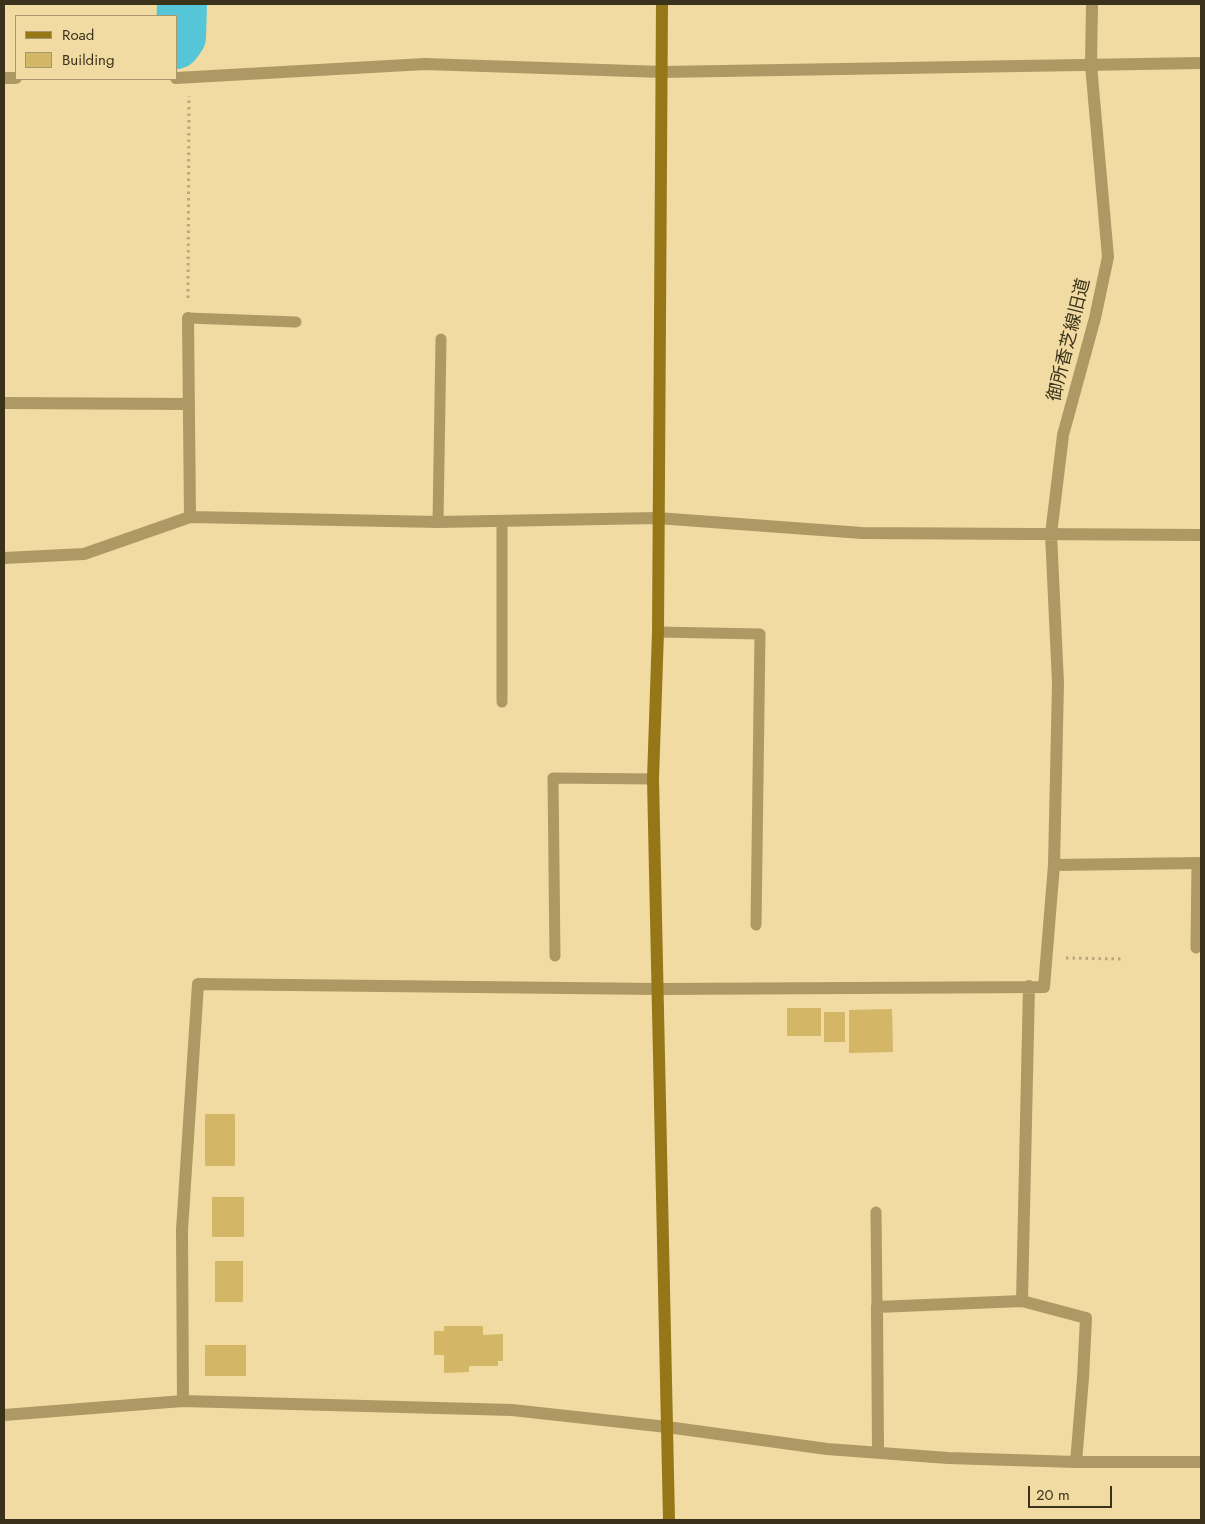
<!DOCTYPE html>
<meta charset="utf-8">
<style>
body{margin:0}
#map{position:relative;width:1205px;height:1524px;overflow:hidden;background:#f1dba2;font-family:Jost,sans-serif}
canvas{display:block}
.frame{position:absolute;inset:0;border:5px solid #3a321b;pointer-events:none}
.legend{position:absolute;left:15px;top:15px;width:162px;height:65px;box-sizing:border-box;background:#f1dba2;border:1px solid #a8976c;margin:0;padding:6px 9px;list-style:none;font-size:15px;color:#3a321b}
.legend li{display:flex;align-items:center;gap:10px;height:25px}
.legend b{width:25px;border:1px solid #a8976c}
.scale{position:absolute;left:1028px;top:1486px;width:84px;height:22px;box-sizing:border-box;border:2px solid #3a321b;border-top:0;padding-left:6px;font-size:15px;line-height:18px;white-space:nowrap;color:#3a321b;-webkit-text-stroke:4px #f1dba2;paint-order:stroke}
</style>
<div id="map">
<canvas width="1205" height="1524"></canvas>
<div class="frame"></div>
<ul class="legend">
<li><b style="height:6px;background:#967718"></b>Road</li>
<li><b style="height:14px;background:#d4b667"></b>Building</li>
</ul>
<div class="scale">20 m</div>
</div>
<script>
const context = document.querySelector('canvas').getContext('2d');
context.lineJoin = 'round';
const shape = rows => new Path2D(rows.map(r => 'M' + r).join(''));
function trace(path, color, width, dash) { context.strokeStyle = color; context.lineWidth = width; context.lineCap = dash ? 'butt' : 'round'; context.setLineDash(dash || []); context.stroke(path); }
function fillPath(path, color) { context.fillStyle = color; context.fill(path, 'evenodd'); }
function label(font, color, halo, rows, align = 'center') {
  context.font = font + ' Jost,"Noto Sans JP",sans-serif'; context.lineWidth = 4; context.setLineDash([]); context.textBaseline = 'middle'; context.strokeStyle = halo; context.fillStyle = color; for (const [text, x, y, turn = 0] of rows) {
    context.save(); context.translate(x, y); context.rotate((+turn || 0) * Math.PI / 180); context.textAlign = isNaN(turn) ? turn : align; if (halo) context.strokeText(text, 0, 0); context.fillText(text, 0, 0); context.restore();
  }
}
trace(shape([
 [176,44,181,37,182,4]
]), '#55c6d8', 50);
fillPath(shape([
 [787,1008,821,1008,821,1036,787,1036],
 [892,1009,893,1052,849,1053,849,1010],
 [824,1012,845,1012,845,1042,824,1042],
 [205,1114,235,1114,235,1166,205,1166],
 [212,1197,244,1197,244,1237,212,1237],
 [215,1261,243,1261,243,1302,215,1302],
 [444,1326,483,1326,483,1335,503,1334,503,1361,498,1361,498,1366,469,1366,469,1372,444,1373,444,1355,434,1355,434,1331,444,1331],
 [205,1345,246,1345,246,1376,205,1376]
]), '#d4b667');
trace(shape([
 [188,298,189,96],
 [1066,958,1121,959]
]), '#b9a879', 3, [2.5, 4]);
trace(shape([
 [188,318,296,322],
 [438,522,441,339],
 [502,522,502,702],
 [658,632,760,634,756,925],
 [1196,948,1197,863],
 [555,956,553,778,653,779],
 [876,1212,877,1307]
]), '#ae9965', 11);
trace(shape([
 [4,78,16,78],
 [176,78,425,64,662,72,1201,63],
 [188,318,190,517],
 [4,403,189,404],
 [4,558,84,554,190,517,438,522,657,518,862,533,1201,535],
 [1054,865,1201,863],
 [1029,986,1022,1301,1086,1318,1083,1378,1076,1462],
 [183,1401,182,1230,198,984,659,989,1044,987,1054,865,1058,683,1051,534,1063,435,1095,318,1108,257,1091,65,1092,4],
 [4,1415,183,1401,512,1410,667,1427,827,1449,948,1458,1076,1462,1201,1462],
 [878,1452,877,1307,1022,1301]
]), '#ae9965', 12);
trace(shape([
 [662,4,658,632,653,779,669,1520]
]), '#967718', 12);
label('18px', '#3a321b', '#f1dba2', [
 ["御所香芝線旧道",1070,340,-76]
]);
</script>
